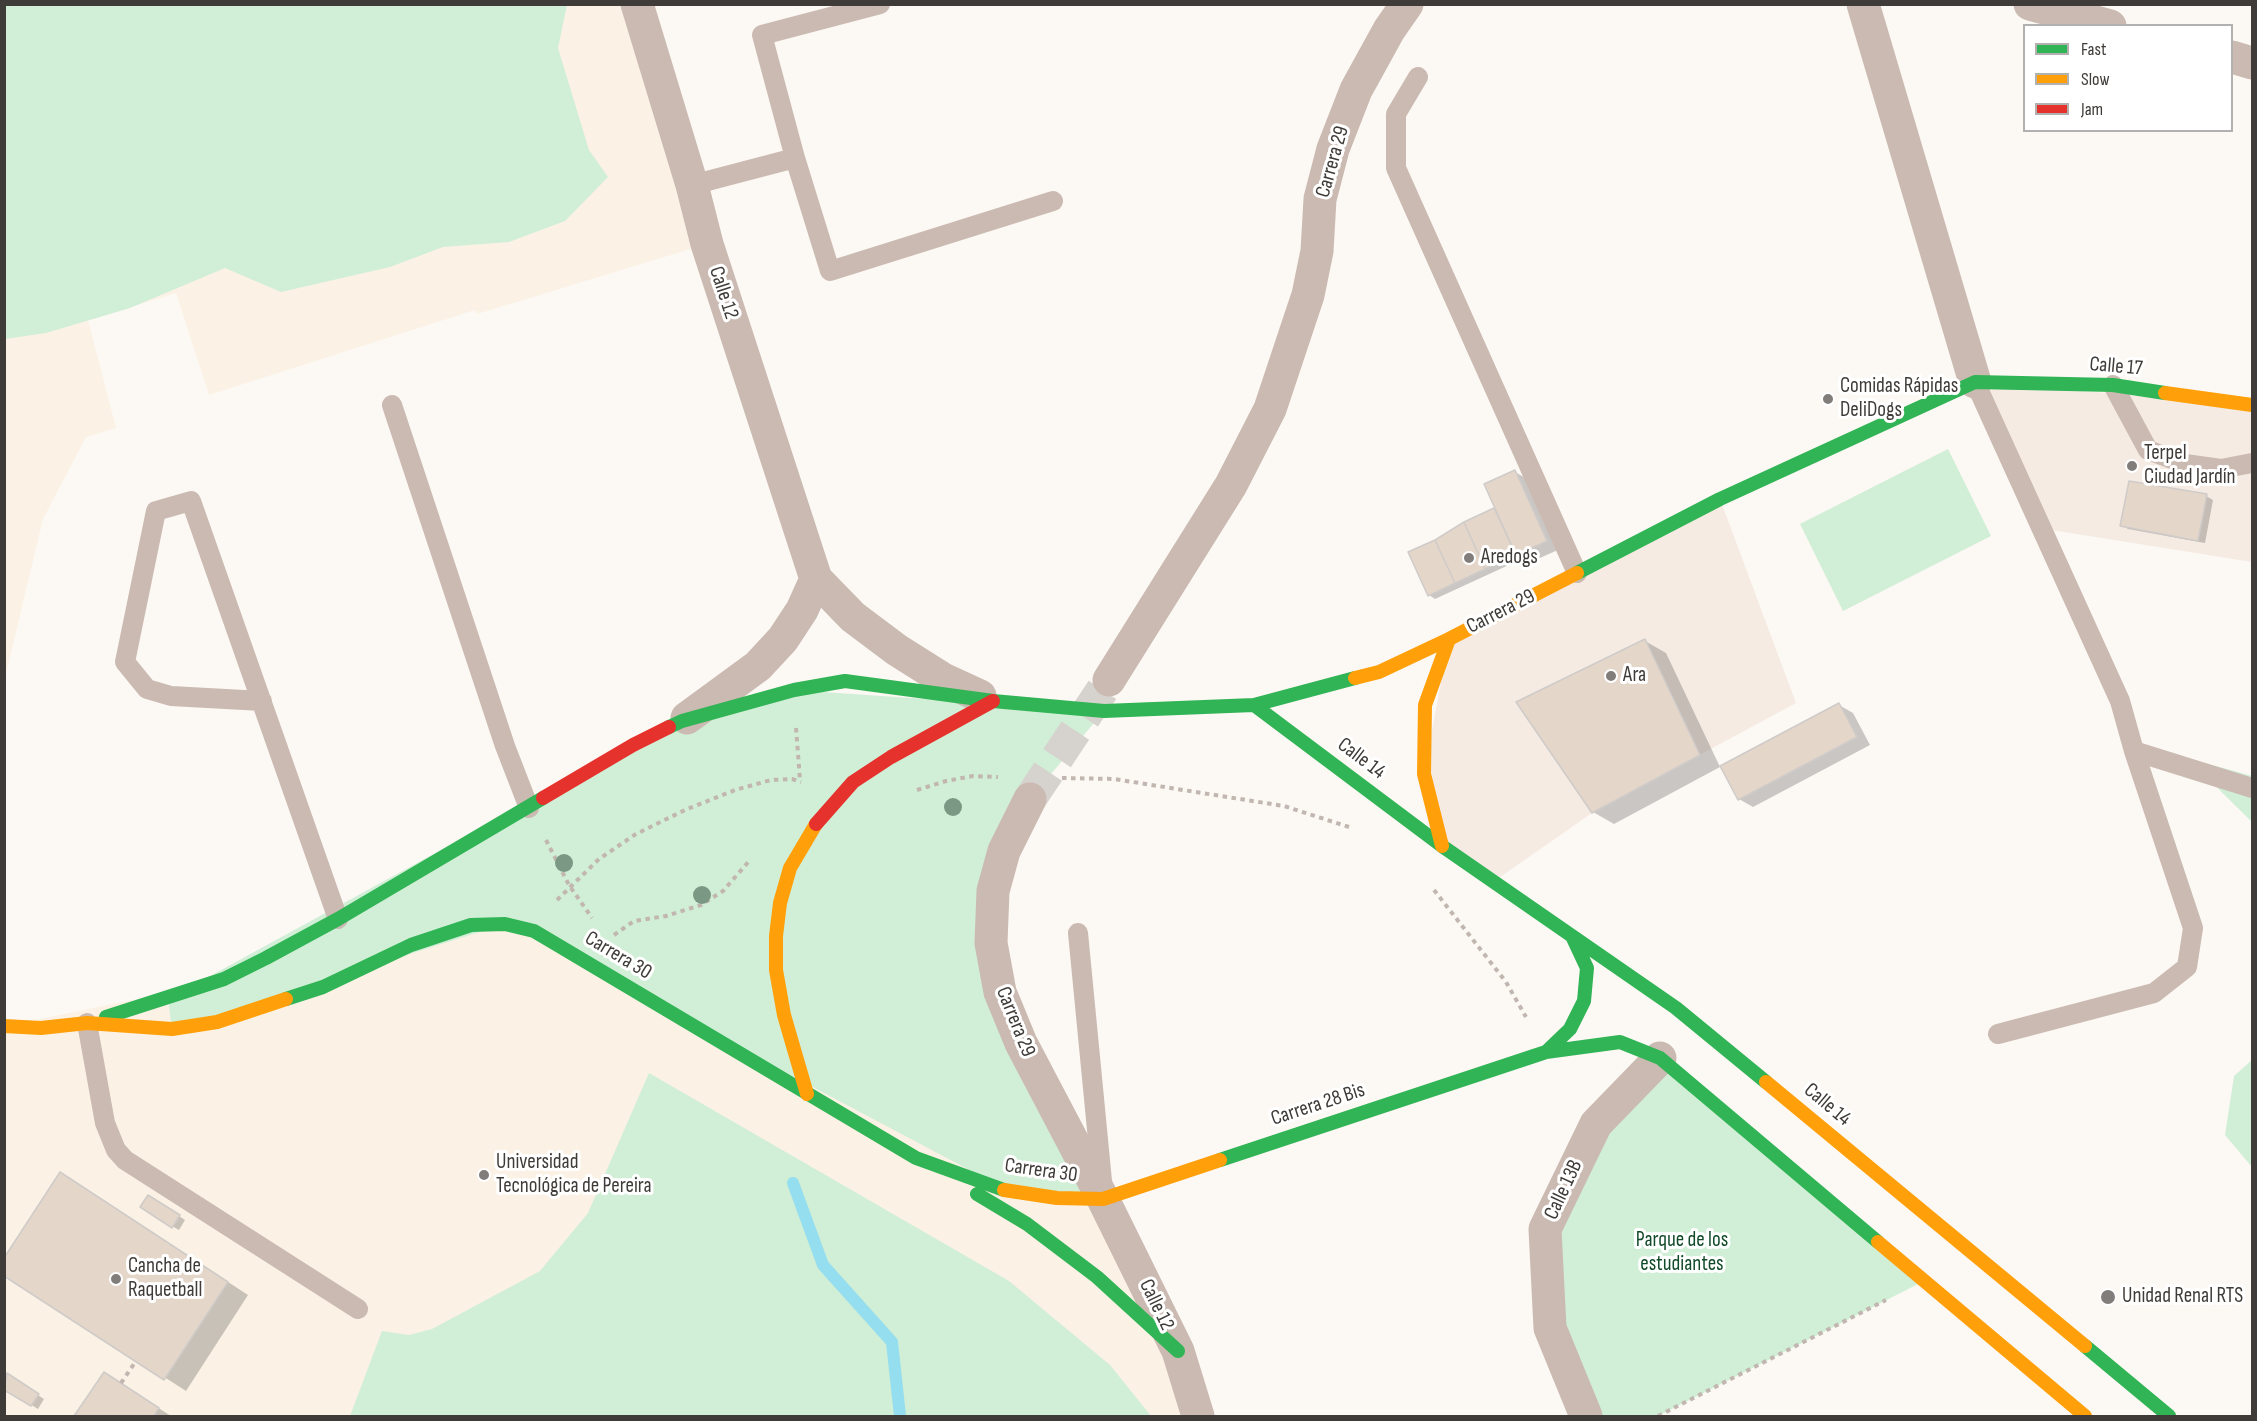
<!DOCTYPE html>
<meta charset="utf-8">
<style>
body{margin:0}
#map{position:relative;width:2257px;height:1421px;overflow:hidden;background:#fcf8f4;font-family:"Sofia Sans Condensed",sans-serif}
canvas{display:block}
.frame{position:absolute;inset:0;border:6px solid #3f3b38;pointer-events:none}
.legend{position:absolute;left:2023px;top:24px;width:210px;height:108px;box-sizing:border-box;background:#fff;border:2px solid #b2b1af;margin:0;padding:8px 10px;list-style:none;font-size:18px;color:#3f3b38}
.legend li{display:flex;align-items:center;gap:12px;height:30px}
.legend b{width:30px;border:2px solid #b2b1af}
</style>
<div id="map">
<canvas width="2257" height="1421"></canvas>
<div class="frame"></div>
<ul class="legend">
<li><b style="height:8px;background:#30b455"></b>Fast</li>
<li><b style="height:8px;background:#ff9f0a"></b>Slow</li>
<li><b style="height:8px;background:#e5322d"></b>Jam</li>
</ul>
</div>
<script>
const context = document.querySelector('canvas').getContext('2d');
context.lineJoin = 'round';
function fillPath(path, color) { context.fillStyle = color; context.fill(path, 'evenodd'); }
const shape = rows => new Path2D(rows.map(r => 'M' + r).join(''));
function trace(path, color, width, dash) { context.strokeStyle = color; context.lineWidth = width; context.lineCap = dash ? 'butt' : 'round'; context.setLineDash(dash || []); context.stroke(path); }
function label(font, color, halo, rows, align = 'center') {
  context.font = font + ' "Sofia Sans Condensed",sans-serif'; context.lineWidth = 6; context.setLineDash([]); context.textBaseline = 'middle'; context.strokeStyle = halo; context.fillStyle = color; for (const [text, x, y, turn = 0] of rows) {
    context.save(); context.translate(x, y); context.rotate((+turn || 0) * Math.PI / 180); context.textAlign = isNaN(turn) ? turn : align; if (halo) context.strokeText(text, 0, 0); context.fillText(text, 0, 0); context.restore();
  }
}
fillPath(shape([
 [1975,382,2252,405,2252,562,2039,528],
 [1720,499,1796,703,1592,813,1493,882,1442,846,1424,774,1449,639]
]), '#f5ebe3');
fillPath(shape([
 [4,5,637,5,707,244,477,314,475,310,209,395,176,293,88,320,116,428,86,437,43,519,5,678],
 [505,924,1103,1199,1198,1416,5,1416,5,1026]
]), '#fbf2e5');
fillPath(shape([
 [5,4,567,5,558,48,589,150,608,177,565,221,509,242,443,247,390,267,281,292,225,268,130,308,46,333,5,339],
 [1948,449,1991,536,1843,611,1800,524],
 [793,690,1104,711,1030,799,991,943,1103,1199,1011,1192,505,924,172,1029,168,999,633,745],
 [2187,758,2252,776,2252,822],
 [1660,1058,1924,1281,1658,1416,1586,1416,1545,1229],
 [2252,1060,2252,1167,2225,1135,2234,1076],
 [649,1073,1009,1281,1110,1365,1151,1416,350,1416,382,1331,409,1335,432,1329,540,1271,588,1213]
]), '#d1eed6');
fillPath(shape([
 [1515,472,1529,480,1560,549,1531,562,1524,558,1435,599,1429,595,1436,541,1494,509,1498,512],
 [2206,496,2213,500,2205,543,2128,529,2122,525],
 [1645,641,1666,653,1720,767,1614,824,1593,812],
 [1839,705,1853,713,1870,745,1753,807,1739,799],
 [81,1186,248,1295,186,1391,4,1274],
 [155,1200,185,1220,179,1230,172,1226],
 [104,1374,118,1382,171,1416,76,1416],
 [7,1375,44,1399,38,1409,4,1388]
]), '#0003');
trace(shape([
 [793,1183,823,1265,892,1342,900,1416]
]), '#94deef', 12);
const building = shape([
 [1515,470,1547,541,1516,555,1484,484,1515,470],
 [2129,481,2207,494,2198,541,2120,526,2129,481],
 [1494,508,1516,555,1485,569,1464,522,1494,508],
 [1464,522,1485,569,1455,583,1435,540,1464,522],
 [1435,540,1455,583,1428,596,1408,552,1435,540],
 [1645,639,1700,755,1592,813,1516,702,1645,639],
 [1839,703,1857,737,1738,800,1720,766,1839,703],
 [60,1172,228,1282,164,1380,4,1276,4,1258,60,1172],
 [148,1195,180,1215,172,1228,140,1207,148,1195],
 [104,1372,159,1408,154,1416,74,1416,104,1372],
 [7,1373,39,1394,31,1406,4,1390,7,1373]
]);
fillPath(building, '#e5d6ca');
trace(building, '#cfcbc9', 1.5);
trace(shape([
 [1030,799,1103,689]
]), '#d6d2ce', 33, [33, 16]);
trace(shape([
 [796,728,800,780],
 [1062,778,1114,779,1284,806,1349,827],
 [917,790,946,781,973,776,998,777],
 [546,840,569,885,592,918],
 [1434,890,1506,982,1526,1017],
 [557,900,599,859,636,834,685,810,735,790,771,780,792,779,801,782],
 [614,935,634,921,666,916,701,905,723,891,750,860],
 [121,1383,136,1361],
 [1658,1416,1886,1300]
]), '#c1b7b0', 4, [4.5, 4.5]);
trace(shape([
 [1418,77,1396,114,1396,168,1577,573],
 [795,158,830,271,1053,201],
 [692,185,795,158,762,35,880,4],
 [1975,382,2120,701,2134,751,2252,788],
 [2113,385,2148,450,2185,464,2221,469,2252,463],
 [392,405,505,746,529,808],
 [262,701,171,696,147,689,125,662,156,511,191,501,338,919],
 [1078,933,1102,1181],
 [87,1023,105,1123,116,1150,125,1160,358,1309],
 [1998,1034,2154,993,2187,967,2193,928,2134,751]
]), '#cbbab1', 20);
trace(shape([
 [637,4,692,185,707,244,816,579,853,617,897,650,943,679,980,696],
 [1863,4,1975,382],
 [2030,4,2110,26],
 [2232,57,2252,63],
 [1109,680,1231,485,1270,409,1308,295,1317,251,1320,199,1333,149,1356,90,1389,30,1407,4],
 [687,718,758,666,783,639,802,610,816,579],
 [1030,799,1004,851,993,891,991,943,1000,992,1021,1043,1103,1199,1178,1351,1198,1416],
 [1586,1416,1550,1328,1545,1229,1596,1124,1660,1058]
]), '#cbbab1', 33);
trace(shape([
 [1577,573,1720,499,1975,382,2113,385,2165,393],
 [1254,705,1442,846,1676,1008,1766,1082],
 [669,727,682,721,794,690,845,681,993,701,1104,711,1254,705,1355,678],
 [286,999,323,987,411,945,471,925,505,924,534,931,916,1158,1004,1190],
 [106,1017,224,979,266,958,338,919,543,798],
 [1546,1052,1570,1029,1584,1001,1587,968,1572,936],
 [1220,1160,1546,1052,1620,1042,1660,1058,1878,1242],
 [977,1194,1027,1224,1097,1277,1178,1351],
 [2085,1346,2169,1416]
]), '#30b455', 14);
trace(shape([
 [2165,393,2252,405],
 [1355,678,1379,672,1449,639,1577,573],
 [1442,846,1424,774,1425,705,1449,639],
 [4,1026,41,1028,87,1023,172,1029,217,1022,286,999],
 [1766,1082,2085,1346],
 [807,1094,784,1015,776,970,776,936,780,903,790,868,816,824],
 [1004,1190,1057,1198,1103,1199,1220,1160],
 [1878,1242,2085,1416]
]), '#ff9f0a', 14);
trace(shape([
 [543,798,633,745,669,727],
 [816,824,853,782,891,757,993,701]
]), '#e5322d', 14);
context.fillStyle = '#7b9884';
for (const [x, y] of [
 [953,807],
 [564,863],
 [702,895]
]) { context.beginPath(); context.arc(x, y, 9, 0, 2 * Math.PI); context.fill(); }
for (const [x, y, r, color] of [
 [1828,399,6,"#817d7a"],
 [2132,466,6,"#817d7a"],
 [1469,558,6,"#817d7a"],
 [1611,676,6,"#817d7a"],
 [484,1175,6,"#817d7a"],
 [116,1279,6,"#817d7a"],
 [2108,1297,8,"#817d7a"]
]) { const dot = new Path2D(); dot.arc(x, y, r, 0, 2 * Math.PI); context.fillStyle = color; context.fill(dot); trace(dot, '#fff', 2); }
label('21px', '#3f3b38', '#fff', [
 ["Carrera 29",1333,162,-74],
 ["Calle 12",723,293,72],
 ["Calle 17",2116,367,5],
 ["Carrera 29",1501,612,-27],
 ["Calle 14",1361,759,37],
 ["Carrera 30",618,956,31],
 ["Carrera 29",1015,1022,68],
 ["Carrera 28 Bis",1318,1105,-18],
 ["Calle 14",1827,1105,40],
 ["Carrera 30",1041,1171,8],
 ["Calle 13B",1564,1190,-65],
 ["Calle 12",1156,1305,64]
]);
label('21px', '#3f3b38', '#fff', [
 ["Comidas Rápidas",1840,387],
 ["DeliDogs",1840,411],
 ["Terpel",2144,454],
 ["Ciudad Jardín",2144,478],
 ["Aredogs",1481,558],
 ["Ara",1623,676],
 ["Universidad",496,1163],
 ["Tecnológica de Pereira",496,1187],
 ["Cancha de",128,1267],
 ["Raquetball",128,1291],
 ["Unidad Renal RTS",2122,1297]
], 'left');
label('21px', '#114a29', '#fff', [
 ["Parque de los",1682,1241],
 ["estudiantes",1682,1265]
]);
</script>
